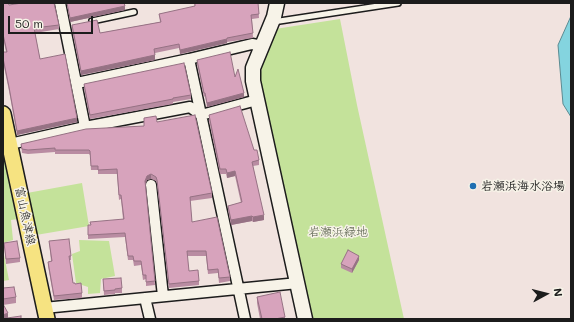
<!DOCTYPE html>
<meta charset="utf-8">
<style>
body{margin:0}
#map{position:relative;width:574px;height:322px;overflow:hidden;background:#f1e3df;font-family:Mali,sans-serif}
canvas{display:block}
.frame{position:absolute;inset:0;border:4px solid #1c1c1c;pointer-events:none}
.north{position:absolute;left:526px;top:274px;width:40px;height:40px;-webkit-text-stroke:3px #f7f3e8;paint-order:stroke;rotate:83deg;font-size:11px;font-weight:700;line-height:16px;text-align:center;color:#1c1c1c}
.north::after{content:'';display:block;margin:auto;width:14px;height:18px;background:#1c1c1c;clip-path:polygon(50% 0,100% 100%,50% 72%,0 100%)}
.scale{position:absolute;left:8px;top:16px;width:85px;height:18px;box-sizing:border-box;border:2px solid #1c1c1c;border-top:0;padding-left:5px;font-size:12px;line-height:14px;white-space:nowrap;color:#1c1c1c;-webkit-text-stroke:3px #f7f3e8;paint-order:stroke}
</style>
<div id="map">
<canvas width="574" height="322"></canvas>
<div class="frame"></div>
<div class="north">N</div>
<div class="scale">50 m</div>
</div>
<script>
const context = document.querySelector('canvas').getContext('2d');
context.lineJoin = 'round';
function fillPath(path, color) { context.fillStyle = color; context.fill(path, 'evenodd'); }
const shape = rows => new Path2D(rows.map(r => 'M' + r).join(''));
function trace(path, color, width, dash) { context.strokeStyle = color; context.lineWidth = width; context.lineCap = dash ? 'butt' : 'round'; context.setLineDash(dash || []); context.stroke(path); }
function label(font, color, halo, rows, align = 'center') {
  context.font = font + ' Mali,"Klee One",sans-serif'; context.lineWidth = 3; context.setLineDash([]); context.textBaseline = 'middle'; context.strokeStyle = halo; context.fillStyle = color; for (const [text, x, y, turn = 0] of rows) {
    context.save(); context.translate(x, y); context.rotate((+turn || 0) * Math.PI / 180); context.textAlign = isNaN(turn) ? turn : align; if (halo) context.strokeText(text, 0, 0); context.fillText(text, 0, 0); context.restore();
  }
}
fillPath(shape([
 [340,19,357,105,404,319,310,319,260,79,264,54,275,29],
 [3,147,11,183,18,219,11,220,13,240,3,243],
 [82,183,89,226,36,235,27,193],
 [79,240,109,241,115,276,101,279,100,293,88,294,88,287,76,283,72,254,80,251],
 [3,250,9,280,3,281]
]), '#c4e29a');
const water = shape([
 [571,16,571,117,563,104,558,45,571,16]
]);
fillPath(water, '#84d4df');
trace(water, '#5a8a91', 1);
const lane = shape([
 [92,21,134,12],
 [273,22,398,3]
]);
const street = shape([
 [60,3,85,127],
 [189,59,252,44,263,46],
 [77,83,189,59,245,319],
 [10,144,85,127,190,107,201,115,257,100],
 [151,185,163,296],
 [145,298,150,319],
 [44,308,298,283]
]);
const secondary = shape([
 [277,3,274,17,253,68,253,81,305,319]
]);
const primary = shape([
 [3,114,47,319]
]);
trace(lane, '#1c1c1c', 8);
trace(street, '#1c1c1c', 13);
trace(secondary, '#1c1c1c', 17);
trace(primary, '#1c1c1c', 18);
trace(lane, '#f7f3e8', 5);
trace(street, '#f7f3e8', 10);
trace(secondary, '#f7f3e8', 14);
trace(primary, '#f6e381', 15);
fillPath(shape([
 [3,3,59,25,59,29,35,33,40,59,77,122,17,135,9,91,3,62,3,52,6,52,3,38],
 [67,3,124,3,125,10,70,22],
 [194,3,258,3,259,18,252,19,253,38,227,42,227,43,180,54,179,48,155,53,155,60,81,75,72,30,72,25,100,33,160,22,159,14,195,7],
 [197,60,235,77,244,97,207,107,205,96,204,97,197,64],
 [84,84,191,95,191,99,173,102,173,104,90,119,84,88],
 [209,115,254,150,259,160,259,165,253,166,264,220,253,222,252,221,231,225,228,210,228,206,241,203,235,176,227,178,226,174,220,174,209,120],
 [144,118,157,122,212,193,212,198,190,201,192,222,230,277,230,281,219,283,218,273,208,274,206,256,187,256,189,271,199,281,199,285,169,288,157,184,156,181,151,179,147,180,145,185,155,285,146,286,146,279,143,280,141,265,134,266,133,260,128,260,125,237,88,239,88,230,123,219,121,199,119,200,117,174,98,174,98,170,91,170,90,155,89,154,55,154,55,152,28,154,22,153,21,144,144,126],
 [49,241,71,256,71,260,69,260,73,283,75,284,82,293,82,298,54,300,48,266,48,262,51,261],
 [4,243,20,258,20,262,6,264],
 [359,260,352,273,341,268,341,264],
 [103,279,122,288,122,293,115,293,115,294,104,295],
 [3,288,16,297,16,303,3,305,8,318,3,319],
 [257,297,285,317,285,319,260,319,257,303]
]), '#b98ca2');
fillPath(shape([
 [125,6,125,10,70,22,70,18],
 [227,39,227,43,180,54,180,50],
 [155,55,155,60,81,75,81,71],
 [244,93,244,97,207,107,207,103],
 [77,118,77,122,17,135,17,131],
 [235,171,235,176,227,178,227,173],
 [151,174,151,179,147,180,145,186,145,181,147,176],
 [264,215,264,220,253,222,253,217],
 [252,216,252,221,231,225,231,220],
 [359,256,359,260,352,273,352,269],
 [8,313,8,319,3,319,3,315]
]), '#967284');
const building = shape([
 [3,3,8,3,9,5,22,3,54,3,59,25,34,28,40,59,65,54,77,118,17,131,9,87,3,58,3,52,7,52,3,34,3,3],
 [67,3,124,3,125,6,70,18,67,3],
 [195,3,258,3,259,14,251,15,253,33,227,38,227,39,180,50,179,44,154,49,155,55,81,71,72,25,97,20,100,33,161,22,159,14,195,6,195,3],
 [230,52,235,77,238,69,244,93,207,103,205,93,204,93,197,60,230,52],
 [184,63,191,95,173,98,173,99,90,115,84,84,184,63],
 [240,106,254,150,257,150,259,160,252,162,264,215,253,217,252,216,231,220,228,206,242,202,235,171,227,173,226,169,220,169,209,115,240,106],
 [195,115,212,193,190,197,192,222,217,217,230,277,219,278,218,269,208,270,206,251,187,251,189,271,198,270,199,281,169,284,157,180,156,177,151,174,147,176,145,181,155,281,146,282,146,275,143,275,141,261,134,261,133,256,128,256,125,233,88,235,88,225,91,225,90,222,124,219,121,195,119,195,117,169,98,170,98,166,91,166,90,151,89,150,55,150,55,148,28,150,22,149,21,144,86,129,144,126,144,118,156,116,157,122,195,115],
 [69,239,71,256,69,256,73,283,75,283,75,284,81,283,82,293,54,296,48,262,52,261,49,241,69,239],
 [17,241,20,258,6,259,4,243,17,241],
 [348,250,359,256,352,269,341,264,348,250],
 [121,278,122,288,115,289,115,290,104,291,103,279,121,278],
 [14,287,16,297,3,299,3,288,14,287],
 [280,292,285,317,275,319,262,319,257,297,280,292],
 [3,304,8,313,3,315,3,304],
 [21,316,21,319,7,319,7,318,21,316]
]);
fillPath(building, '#d7a3bc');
trace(building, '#967284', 1);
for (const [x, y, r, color] of [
 [473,186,4,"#1f6fb2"]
]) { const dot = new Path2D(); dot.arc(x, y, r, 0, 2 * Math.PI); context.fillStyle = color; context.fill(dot); trace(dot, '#f7f3e8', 1.5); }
label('bold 12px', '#1c1c1c', '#f7f3e8', [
 ["岩瀬浜海水浴場",481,186]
], 'left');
label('12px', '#1c1c1c', '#f7f3e8', [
 ["富山魚津線",25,216,78]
]);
label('12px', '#4e5742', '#f7f3e8', [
 ["岩瀬浜緑地",338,232]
]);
</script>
